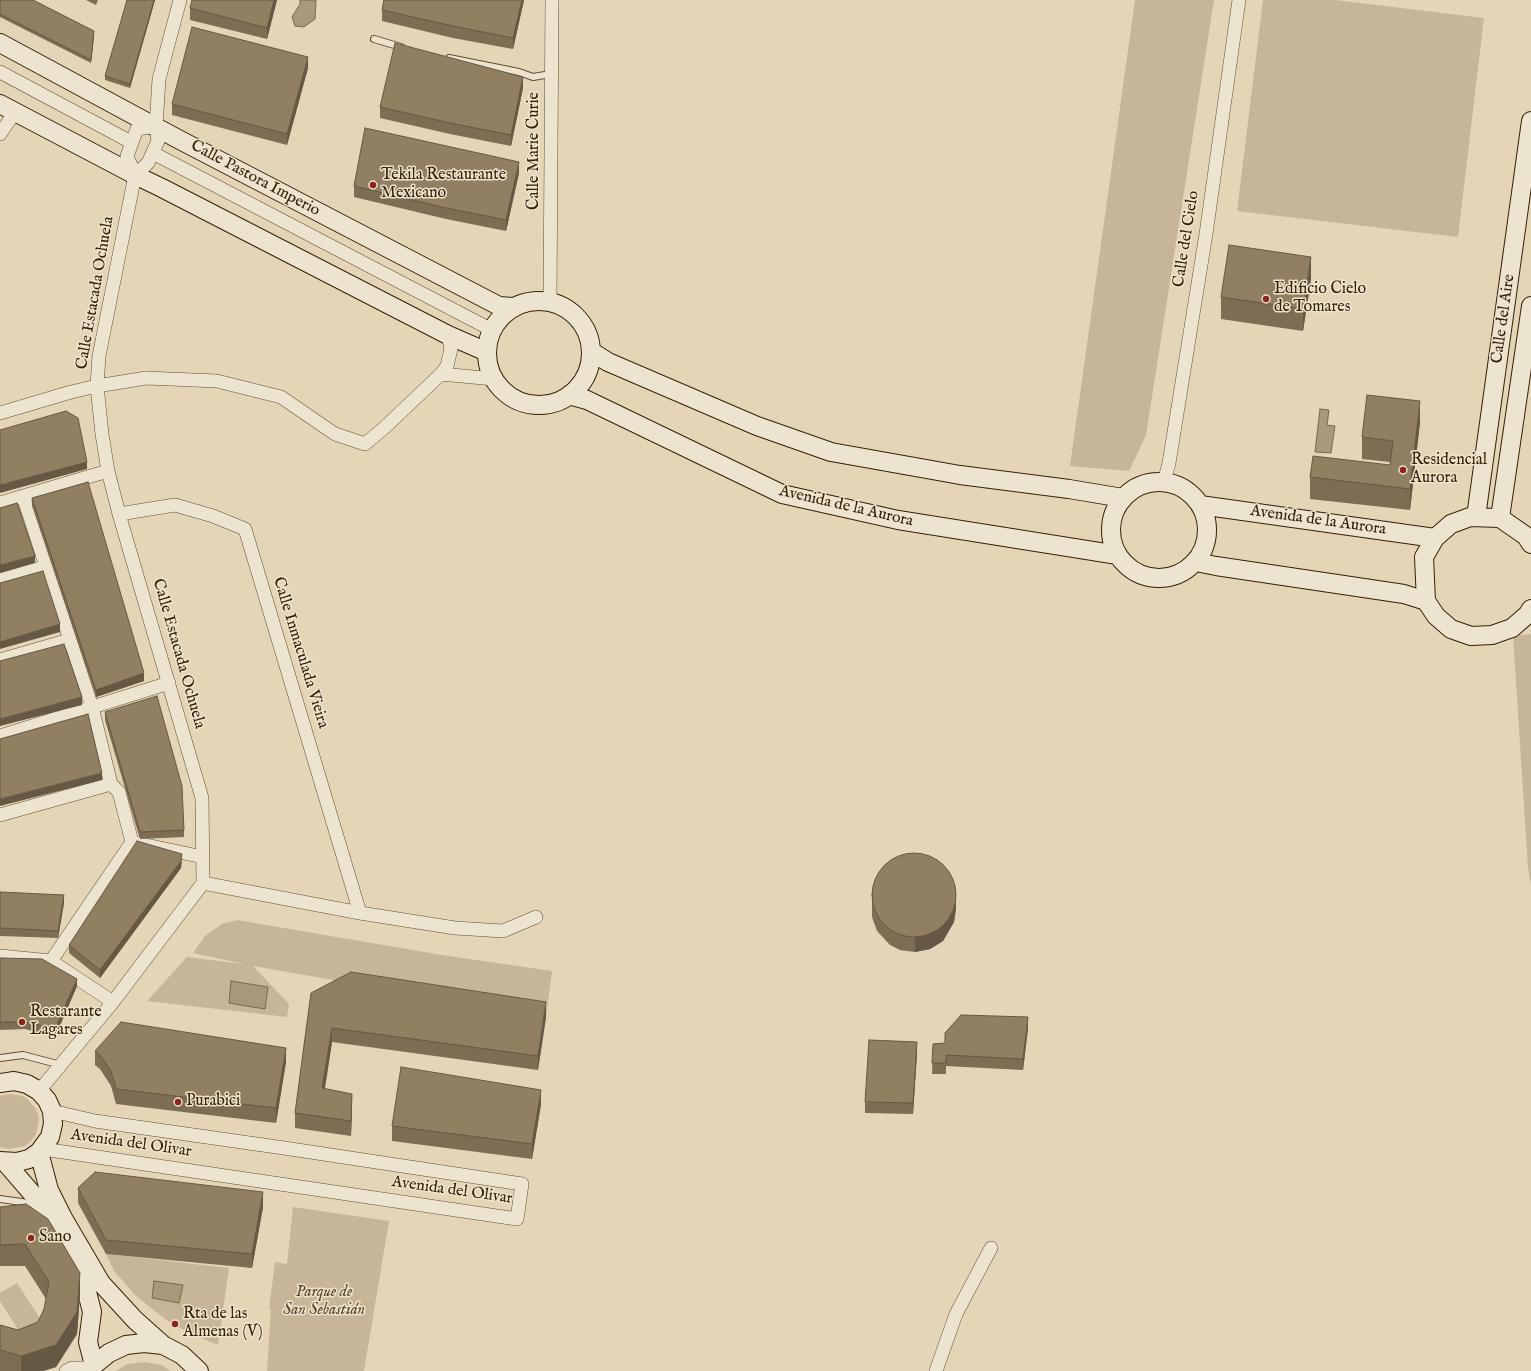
<!DOCTYPE html>
<meta charset="utf-8">
<style>
body{margin:0}
canvas{display:block;background:#e4d5b6}
</style>
<canvas width="1531" height="1371"></canvas>
<script>
const context = document.querySelector('canvas').getContext('2d');
context.lineJoin = 'round';
function fillPath(path, color) { context.fillStyle = color; context.fill(path, 'evenodd'); }
const shape = rows => new Path2D(rows.map(r => 'M' + r).join(''));
function trace(path, color, width, dash) { context.strokeStyle = color; context.lineWidth = width; context.lineCap = dash ? 'butt' : 'round'; context.setLineDash(dash || []); context.stroke(path); }
function label(font, color, halo, rows, align = 'center') {
  context.font = font + ' "IM FELL English",serif'; context.lineWidth = 3; context.setLineDash([]); context.textBaseline = 'middle'; context.strokeStyle = halo; context.fillStyle = color; for (const [text, x, y, turn = 0] of rows) {
    context.save(); context.translate(x, y); context.rotate((+turn || 0) * Math.PI / 180); context.textAlign = isNaN(turn) ? turn : align; if (halo) context.strokeText(text, 0, 0); context.fillText(text, 0, 0); context.restore();
  }
}
fillPath(shape([
 [1135,0,1214,0,1146,435,1129,471,1070,466],
 [1263,0,1335,0,1484,18,1458,237,1237,211],
 [1531,634,1531,886,1528,868,1513,636],
 [237,920,442,955,552,971,546,1017,253,966,289,1004,287,1017,147,1001,187,957,244,964,193,953,205,936,222,924],
 [9,1094,17,1095,25,1097,31,1103,36,1109,39,1117,38,1126,36,1134,31,1141,25,1146,9,1149,0,1147,0,1096],
 [293,1207,389,1221,364,1371,267,1371,271,1309,269,1309,275,1262,287,1264],
 [106,1254,229,1268,218,1345,191,1334,165,1319,136,1296,114,1271],
 [17,1283,43,1323,22,1336,0,1301,0,1293],
 [144,1362,162,1365,171,1371,116,1371,127,1364]
]), '#c6b697');
const water = shape([
 [300,0,316,0,315,19,304,27,295,26,292,17,300,4,300,0],
 [1320,409,1329,410,1327,425,1335,426,1331,453,1315,452,1320,409],
 [231,981,268,987,265,1009,229,1003,231,981],
 [154,1281,183,1285,179,1303,152,1298,154,1281]
]);
fillPath(water, '#a99879');
trace(water, '#7b6849', 1);
const lane = shape([
 [374,39,401,47],
 [449,58,519,72,533,77,551,74],
 [0,1058,23,1055,61,1065],
 [0,1199,36,1204]
]);
const street = shape([
 [0,72,131,142],
 [0,134,15,112],
 [153,153,492,330],
 [135,175,148,163,158,141,156,126,159,79,180,0],
 [135,175,127,156,137,129,156,126],
 [550,302,552,0],
 [441,374,447,366,451,349,448,335],
 [0,413,71,392,97,386,146,378,217,381,281,397,335,434,365,444,384,428,441,374,494,379],
 [1164,482,1169,463,1206,234,1239,0],
 [23,496,92,707,111,784,119,792,132,842,203,857],
 [0,503,108,471],
 [119,514,175,505,213,516,245,529,360,913],
 [0,580,47,566],
 [0,660,69,640],
 [0,736,169,683],
 [0,815,111,784],
 [203,883,360,913,455,928,503,931,536,917],
 [0,956,51,961,113,1002],
 [51,961,132,842],
 [39,1091,113,1002,203,883,202,798,119,514,108,471,102,434,97,386,99,356,135,175],
 [43,1149,517,1219,522,1184,284,1148,95,1121,52,1111],
 [66,1371,72,1368,91,1368],
 [936,1371,956,1314,991,1248]
]);
const secondary = shape([
 [0,43,178,139,499,306,513,307],
 [0,104,135,175,162,188,448,335,487,352],
 '487 353a52 52 0 1 1 104 0a52 52 0 1 1-104 0Z',
 [592,352,608,362,757,426,831,452,960,475,1069,489,1123,498],
 [569,395,587,400,782,494,898,520,1118,555],
 '1111 530a48 48 0 1 1 96 0a48 48 0 1 1-96 0Z',
 [1200,505,1435,538],
 [1476,517,1531,121],
 [1500,518,1531,306],
 [1531,544,1526,536,1500,518,1470,517,1451,524,1435,538,1424,557,1426,601,1436,616,1451,629,1471,636,1492,635,1512,628,1528,614,1531,609],
 [1196,562,1216,566,1404,594,1426,601],
 [0,1083,14,1081,27,1084,39,1091,47,1100,52,1111,53,1124,50,1137,39,1152,29,1159,17,1162,0,1161],
 [39,1152,49,1190,63,1218,101,1283,135,1320,163,1345],
 [5,1162,36,1198,86,1288,92,1312,88,1342,94,1365],
 [89,1371,94,1365,109,1353,126,1345,144,1343,163,1345,182,1355,199,1371]
]);
trace(lane, '#624e2f', 8);
trace(street, '#624e2f', 14);
trace(secondary, '#362102', 20);
trace(lane, '#ede4d0', 6);
trace(street, '#ede4d0', 13);
trace(secondary, '#ede4d0', 18);
fillPath(shape([
 [0,0,94,35,91,63,0,17],
 [86,0,98,0,96,5],
 [127,0,155,0,130,88,105,80,105,76],
 [277,0,267,39,190,20,190,8],
 [384,0,524,0,513,49,453,38,382,21,382,10],
 [308,68,287,145,172,115,172,104],
 [523,88,511,146,450,134,380,118,380,107],
 [519,173,506,231,446,219,354,197,354,186],
 [1311,279,1303,331,1221,319,1221,297],
 [1420,422,1410,510,1310,499,1310,477,1390,465,1390,462,1362,459,1362,437],
 [32,498,144,681,96,697,32,506],
 [105,712,184,830,184,837,140,839,105,720],
 [182,862,181,868,100,978,69,953,69,945],
 [872,889,956,908,954,922,943,941,930,949,915,952,900,950,890,945,877,931,872,917],
 [0,892,64,903,58,938,0,936],
 [0,958,77,986,55,1037,25,1029,0,1030],
 [311,993,546,1017,538,1070,332,1042,325,1089,352,1109,351,1136,295,1128,295,1113],
 [1028,1028,1023,1070,946,1066,946,1074,932,1074,933,1044,945,1043],
 [95,1051,286,1062,276,1123,116,1104,111,1086,100,1069,95,1065],
 [917,1053,913,1114,865,1113,865,1102],
 [541,1104,532,1159,392,1141,392,1126],
 [78,1188,263,1207,252,1268,106,1254,78,1203],
 [0,1207,80,1294,77,1334,56,1367,43,1371,0,1371,0,1325,18,1330,38,1322,44,1309,46,1299,25,1266,0,1266]
]), '#7c6d53');
fillPath(shape([
 [154,0,155,0,130,88,130,84],
 [274,0,277,0,267,39,267,28],
 [522,0,524,0,513,49,513,38],
 [94,31,94,35,91,63,91,60],
 [308,57,308,68,287,145,287,134],
 [523,77,523,88,511,146,511,135],
 [519,162,519,173,506,231,506,220],
 [1311,257,1311,279,1303,331,1303,309],
 [1420,401,1420,422,1410,510,1410,489],
 [87,462,87,469,0,493,0,485],
 [35,556,35,563,0,573,0,565],
 [60,624,60,632,0,649,0,642],
 [144,673,144,681,96,697,96,690],
 [82,697,82,705,0,726,0,719],
 [102,773,102,780,0,806,0,799],
 [182,854,181,868,100,978,100,970],
 [956,893,956,908,954,922,943,941,930,949,915,952,915,937],
 [64,895,64,903,58,938,58,931],
 [77,979,77,986,55,1037,55,1029],
 [546,1002,546,1017,538,1070,538,1056],
 [1028,1017,1028,1028,1023,1070,1023,1059],
 [332,1028,332,1042,322,1103,322,1088],
 [917,1042,917,1053,913,1114,913,1103],
 [286,1048,286,1062,276,1123,276,1108],
 [541,1090,541,1104,532,1159,532,1144],
 [352,1094,352,1109,351,1136,351,1121],
 [263,1192,263,1207,252,1268,252,1254],
 [80,1273,80,1294,77,1334,56,1367,43,1371,21,1371,21,1356]
]), '#655943');
const building = shape([
 [0,0,33,0,94,31,91,60,0,14,0,0],
 [127,0,154,0,130,84,105,76,127,0],
 [192,0,274,0,267,28,190,8,192,0],
 [384,0,522,0,513,38,453,26,382,10,384,0],
 [192,27,308,57,287,134,172,104,192,27],
 [395,43,523,77,511,135,450,123,380,107,395,43],
 [365,128,519,162,506,220,446,208,354,186,365,128],
 [1229,245,1311,257,1303,309,1221,297,1229,245],
 [1367,395,1420,401,1410,489,1310,477,1313,456,1390,465,1393,441,1362,437,1367,395],
 [66,411,78,418,87,462,0,485,0,430,66,411],
 [88,482,144,673,96,690,32,498,88,482],
 [17,503,35,556,0,565,0,508,17,503],
 [43,571,60,624,0,642,0,583,43,571],
 [64,644,82,697,0,719,0,661,64,644],
 [157,696,182,786,184,830,140,832,105,712,157,696],
 [88,714,102,773,0,799,0,739,88,714],
 [137,841,182,854,181,861,100,970,69,945,137,841],
 '872 895a42 42 0 1 1 84 0a42 42 0 1 1-84 0Z',
 [0,892,64,895,58,931,0,928,0,892],
 [0,958,42,959,77,979,55,1029,25,1022,0,1022,0,958],
 [351,972,546,1002,538,1056,332,1028,322,1088,352,1094,351,1121,295,1113,311,993,351,972],
 [961,1015,1028,1017,1023,1059,946,1055,946,1063,932,1063,933,1044,945,1043,945,1033,961,1015],
 [121,1022,286,1048,276,1108,116,1089,111,1071,100,1055,95,1051,121,1022],
 [869,1040,917,1042,913,1103,865,1102,869,1040],
 [401,1067,541,1090,532,1144,392,1126,401,1067],
 [95,1172,263,1192,252,1254,106,1240,78,1188,95,1172],
 [26,1204,48,1219,80,1273,77,1312,56,1345,21,1356,0,1350,0,1325,18,1330,38,1322,44,1309,49,1282,25,1244,0,1245,0,1207,26,1204]
]);
fillPath(building, '#907f60');
trace(building, '#655943', 1);
for (const [x, y, r, color] of [
 [373,185,4,"#8f2418"],
 [1266,299,4,"#8f2418"],
 [1403,470,4,"#8f2418"],
 [22,1022,4,"#8f2418"],
 [178,1102,4,"#8f2418"],
 [31,1238,4,"#8f2418"],
 [175,1324,4,"#8f2418"]
]) { const dot = new Path2D(); dot.arc(x, y, r, 0, 2 * Math.PI); context.fillStyle = color; context.fill(dot); trace(dot, '#ede4d0', 1.5); }
label('16px', '#362102', '#ede4d0', [
 ["Calle Marie Curie",535,151,-90],
 ["Calle Pastora Imperio",255,179,28],
 ["Calle del Cielo",1187,239,-81],
 ["Calle Estacada Ochuela",96,293,-80],
 ["Calle del Aire",1504,319,-82],
 ["Avenida de la Aurora",846,507,13],
 ["Avenida de la Aurora",1318,521,8],
 ["Calle Inmaculada Vieira",300,653,73],
 ["Calle Estacada Ochuela",178,654,74],
 ["Avenida del Olivar",131,1144,8],
 ["Avenida del Olivar",452,1191,8]
]);
label('16px', '#362102', '#ede4d0', [
 ["Tekila Restaurante",381,176],
 ["Mexicano",381,194],
 ["Edificio Cielo",1274,290],
 ["de Tomares",1274,308],
 ["Residencial",1411,461],
 ["Aurora",1411,479],
 ["Restarante",30,1013],
 ["Lagares",30,1031],
 ["Purabici",186,1102],
 ["Sano",39,1238],
 ["Rta de las",183,1315],
 ["Almenas (V)",183,1333]
], 'left');
label('italic 16px', '#5a4627', '#ede4d0', [
 ["Parque de",324,1293],
 ["San Sebastián",324,1311]
]);
</script>
